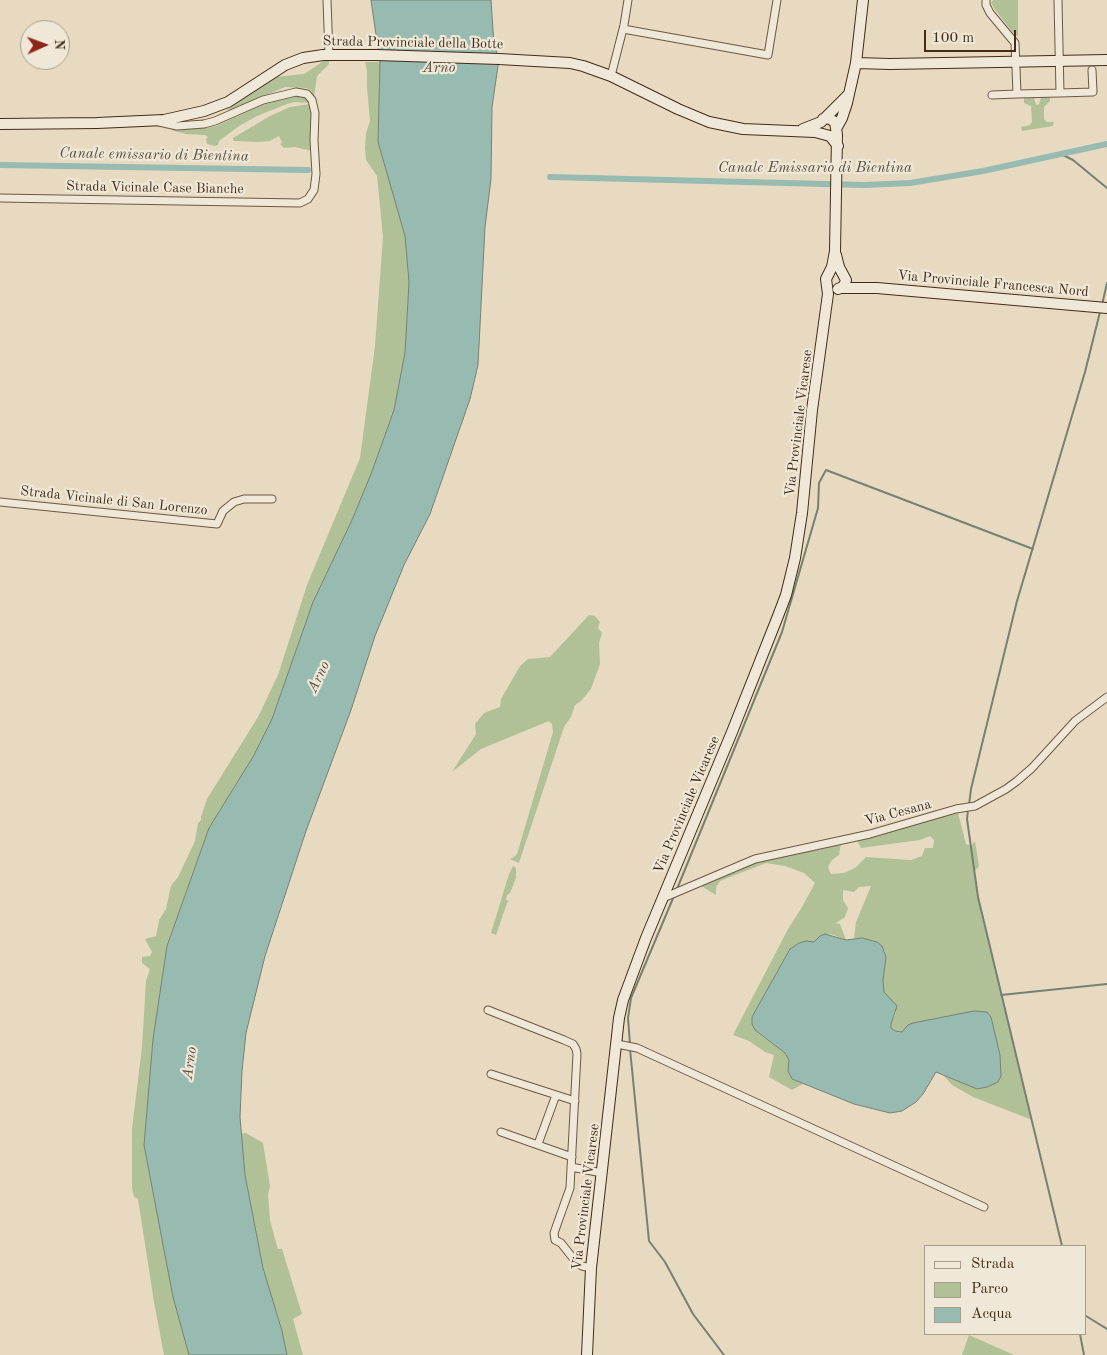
<!DOCTYPE html>
<style>
body{margin:0}
#map{position:relative;width:1107px;height:1355px;overflow:hidden;background:#e7dac1;font-family:"Old Standard TT",serif}
canvas{display:block}
.legend{position:absolute;left:924px;top:1245px;width:162px;height:90px;box-sizing:border-box;background:#efe7d7;border:1px solid #ab9c8a;margin:0;padding:6px 9px;list-style:none;font-size:15px;color:#452b16}
.legend li{display:flex;align-items:center;gap:10px;height:25px}
.legend b{width:25px;border:1px solid #ab9c8a}
.north{position:absolute;left:20px;top:20px;width:50px;height:50px;box-sizing:border-box;background:#efe7d7;border:1px solid #ab9c8a;border-radius:50%;rotate:88deg;font-size:14px;font-weight:700;line-height:20px;text-align:center;color:#452b16}
.north::after{content:'';display:block;margin:auto;width:18px;height:22px;background:#8f2418;clip-path:polygon(50% 0,100% 100%,50% 72%,0 100%)}
.scale{position:absolute;left:924px;top:30px;width:92px;height:22px;box-sizing:border-box;border:2px solid #452b16;border-top:0;padding-left:6px;font-size:15px;line-height:18px;white-space:nowrap;color:#452b16;-webkit-text-stroke:4px #efe7d7;paint-order:stroke}
</style>
<div id="map">
<canvas width="1107" height="1355"></canvas>
<ul class="legend">
<li><b style="height:6px;background:#efe7d7"></b>Strada</li>
<li><b style="height:14px;background:#b0c197"></b>Parco</li>
<li><b style="height:14px;background:#97bbb1"></b>Acqua</li>
</ul>
<div class="north">N</div>
<div class="scale">100 m</div>
</div>
<script>
const context = document.querySelector('canvas').getContext('2d');
context.lineJoin = 'round';
function fillPath(path, color) { context.fillStyle = color; context.fill(path, 'evenodd'); }
const shape = rows => new Path2D(rows.map(r => 'M' + r).join(''));
function trace(path, color, width, dash) { context.strokeStyle = color; context.lineWidth = width; context.lineCap = dash ? 'butt' : 'round'; context.setLineDash(dash || []); context.stroke(path); }
function label(font, color, halo, rows, align = 'center') {
  context.font = font + ' "Old Standard TT",serif'; context.lineWidth = 4.5; context.setLineDash([]); context.textBaseline = 'middle'; context.strokeStyle = halo; context.fillStyle = color; for (const [text, x, y, turn = 0] of rows) {
    context.save(); context.translate(x, y); context.rotate((+turn || 0) * Math.PI / 180); context.textAlign = isNaN(turn) ? turn : align; if (halo) context.strokeText(text, 0, 0); context.fillText(text, 0, 0); context.restore();
  }
}
fillPath(shape([
 [993,0,1018,0,1018,36,1014,34,996,11,991,3],
 [325,60,329,60,329,64,317,76,314,97,311,90,306,88,285,87,233,110,227,110,274,77,304,74],
 [365,62,380,62,378,142,405,235,409,282,405,353,394,410,371,474,352,520,313,602,272,719,253,757,209,828,167,946,153,1039,144,1145,173,1297,189,1355,164,1355,154,1302,138,1199,134,1197,132,1188,132,1129,142,1047,146,981,150,969,142,963,142,957,150,956,152,952,145,939,156,936,159,920,166,909,171,886,178,877,195,841,198,823,201,820,201,817,207,799,258,717,278,675,307,585,360,458,375,346,383,237,377,176,366,160,365,148,366,133,370,121,367,87,367,71],
 [296,95,304,95,311,103,295,102,287,104,257,116,239,126,219,141,218,145,215,146,207,144,206,139,208,137,205,135,186,134,171,130,206,128,216,126,271,101],
 [1050,97,1050,101,1044,107,1044,119,1047,122,1054,122,1053,126,1022,131,1021,127,1030,125,1032,122,1031,106,1024,103,1024,98,1034,98,1036,105,1039,104,1041,98],
 [310,104,312,105,312,151,295,147,284,148,280,144,282,143,279,136,270,141,258,142,234,141,233,138,270,116,290,107],
 [589,615,595,616,600,622,598,628,602,633,599,643,600,664,591,689,581,701,575,705,571,717,564,727,519,863,510,859,514,857,517,854,553,732,552,724,549,721,481,749,452,772,476,734,475,724,484,713,500,707,501,699,520,666,528,659,550,657],
 [958,813,966,844,971,846,975,841,979,866,974,872,978,897,1032,1120,973,1097,952,1085,943,1075,977,1089,987,1087,998,1082,1001,1076,1000,1055,991,1017,987,1012,902,1032,895,1031,891,1028,891,1024,896,1012,884,992,883,980,886,957,884,950,877,942,862,938,854,938,856,922,871,886,859,887,854,892,843,890,843,900,848,908,845,917,836,923,840,924,846,940,831,934,820,936,814,942,806,941,799,943,790,949,752,1017,752,1024,759,1034,777,1047,781,1048,785,1053,789,1060,788,1072,792,1079,803,1084,792,1090,769,1077,774,1055,765,1052,749,1041,733,1035,788,929,802,907,815,883,804,873,785,866,766,863,720,881,716,887,716,895,701,886,762,860,841,843,839,855,832,860,828,867,831,874,844,873,855,868,866,857,911,860,922,856,925,848,933,848,934,840,930,836,920,840,861,848,856,839],
 [513,866,516,868,516,878,510,893,507,895,506,900,509,901,507,903,496,935,491,933,509,874],
 [243,1133,246,1133,263,1143,270,1186,268,1195,270,1220,276,1243,278,1249,282,1249,302,1314,293,1319,303,1355,287,1355,282,1331,263,1268,245,1175,241,1135],
 [969,1335,1014,1355,962,1355]
]), '#b0c197');
const water = shape([
 [371,0,491,0,494,45,499,59,492,107,491,179,485,227,478,365,470,399,430,514,404,565,375,636,351,710,306,831,265,956,246,1033,242,1071,240,1117,245,1175,263,1268,282,1331,287,1355,189,1355,173,1297,144,1145,153,1039,167,946,209,828,253,757,272,719,313,602,352,520,371,474,394,410,405,353,409,282,405,236,378,142,380,62,371,0],
 [825,934,846,940,862,938,877,942,882,946,886,957,883,980,884,992,897,1006,891,1024,891,1028,895,1031,902,1032,908,1025,913,1023,974,1011,987,1012,991,1017,1000,1055,1001,1076,998,1082,987,1087,977,1089,936,1072,923,1094,916,1102,902,1111,890,1113,854,1104,792,1079,788,1071,789,1060,785,1053,755,1030,752,1024,752,1017,790,949,799,943,806,941,814,942,820,936,825,934]
]);
fillPath(water, '#97bbb1');
trace(water, '#768173', 1);
trace(shape([
 [1061,154,1073,160,1107,188],
 [1102,305,1107,283],
 [969,805,971,789,1017,601,1085,372,1100,312],
 [968,810,967,819,978,897,1062,1246],
 [677,889,782,632,818,508,819,483,826,470,1033,549],
 [1001,995,1107,984],
 [630,1044,628,1018,631,998,674,896],
 [630,1049,649,1241,665,1262,693,1314,724,1355],
 [1086,1316,1107,1329],
 [1080,1334,1084,1355]
]), '#768173', 2);
trace(shape([
 [0,165,308,170],
 [550,177,864,185,910,183,983,171,1107,144]
]), '#97bbb1', 6);
const street = shape([
 [327,0,329,55],
 [986,0,986,5,990,13,1015,43,1017,94,1060,93,1058,0],
 [623,29,768,55,777,0],
 [611,76,624,25,628,0],
 [1060,93,1093,92,1092,70],
 [992,95,1017,94],
 [0,198,300,203,308,199,314,190,316,174,314,140,315,113,312,100,307,94,296,92,263,100,215,121,204,124,177,126,159,122],
 [0,502,217,524,223,511,234,502,244,499,272,499],
 [663,898,755,859,870,834,956,809,975,806,1006,789,1017,781,1032,768,1075,721,1107,697],
 [488,1010,564,1040,573,1044,576,1049,577,1054,570,1188,554,1233,555,1240,561,1243,576,1262,582,1266,591,1268],
 [617,1044,637,1048,984,1207],
 [491,1074,575,1101],
 [501,1132,572,1157],
 [538,1144,556,1095],
 [571,1167,602,1173]
]);
const secondary = shape([
 [856,63,890,64,1107,60],
 [0,124,97,123,164,120,204,111,228,102,285,65,303,58,323,55,376,55,499,59,570,63,583,66,611,76,678,109,709,122,743,129,815,132,830,136,838,146],
 [837,127,842,118,847,103,856,63,863,0],
 [803,129,821,122,848,95],
 [836,255,839,267,846,280,844,286,838,289],
 [841,288,877,288,1107,308],
 [587,1355,591,1268,619,1018,623,1000,646,938,732,732,778,616,786,595,795,558,802,513,812,410,828,294,826,279,832,267,835,251,837,135,835,122,828,118,823,119]
]);
trace(street, '#6e5741', 9);
trace(secondary, '#452b16', 12);
trace(street, '#efe7d7', 7);
trace(secondary, '#efe7d7', 10);
label('14px', '#452b16', '#efe7d7', [
 ["Strada Provinciale della Botte",413,43,1],
 ["Strada Vicinale Case Bianche",155,188,1],
 ["Via Provinciale Francesca Nord",993,284,5],
 ["Via Provinciale Vicarese",799,423,-83],
 ["Strada Vicinale di San Lorenzo",114,501,6],
 ["Via Provinciale Vicarese",687,805,-67],
 ["Via Cesana",898,813,-15],
 ["Via Provinciale Vicarese",586,1197,-83]
]);
label('italic 15px', '#5a4f3d', '#efe7d7', [
 ["Arno",439,68],
 ["Canale emissario di Bientina",154,155,1],
 ["Canale Emissario di Bientina",815,168],
 ["Arno",319,677,-65],
 ["Arno",190,1063,-82]
]);
</script>
